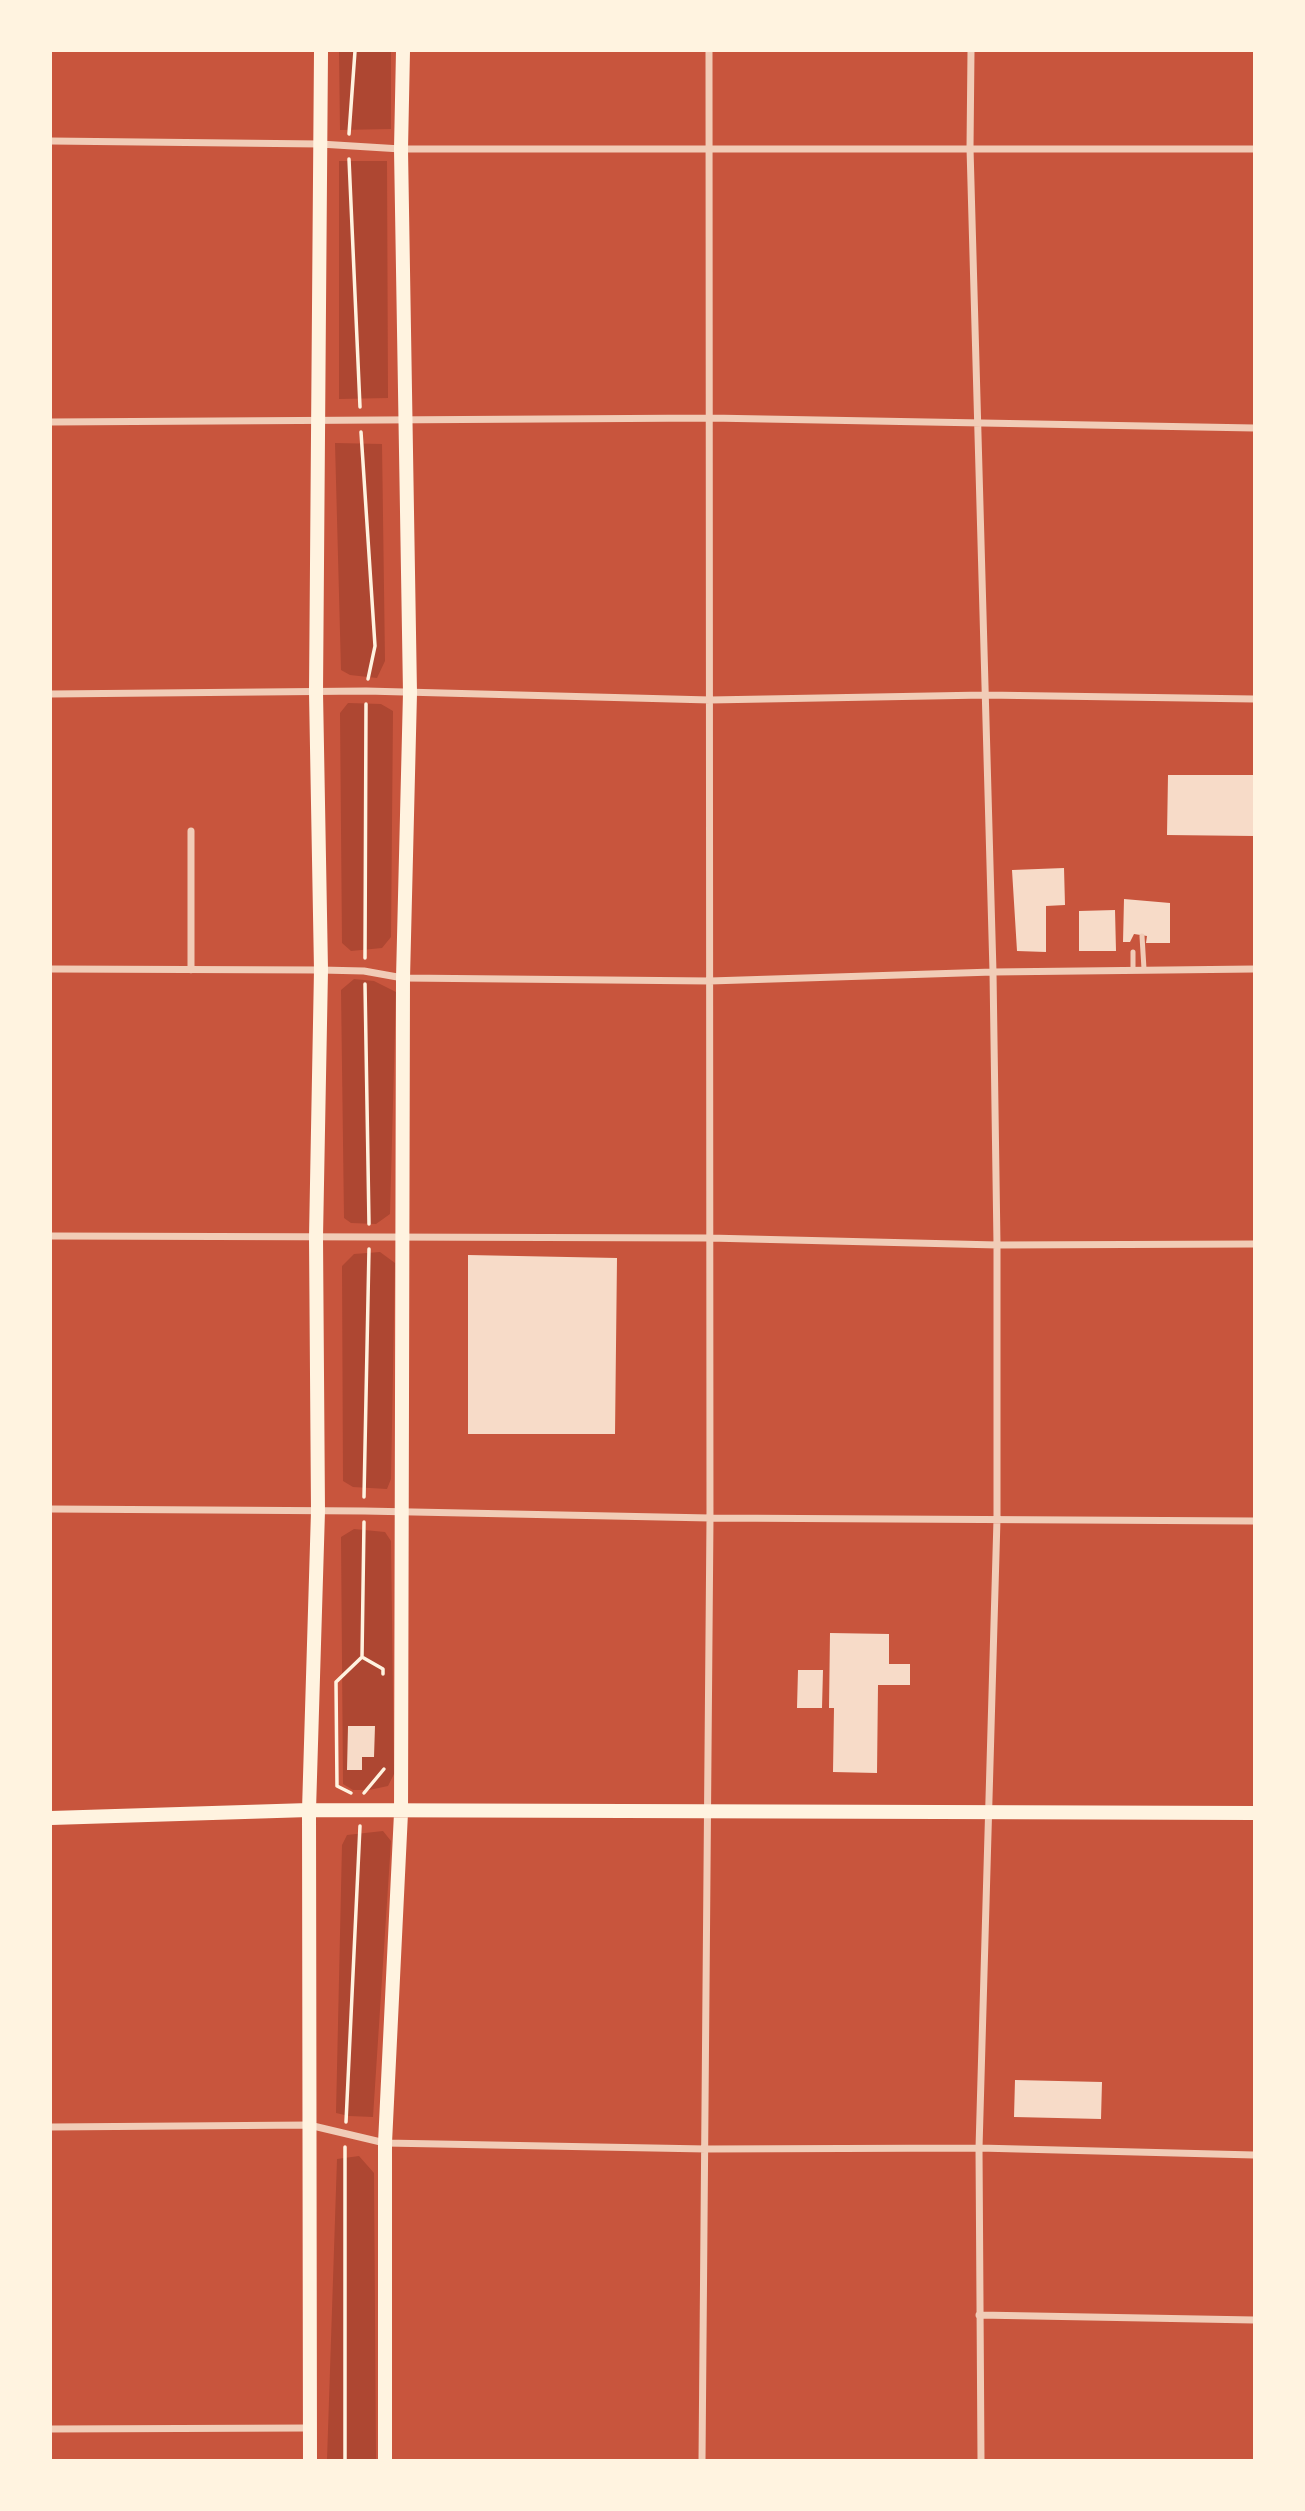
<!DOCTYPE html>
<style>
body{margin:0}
#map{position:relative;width:1305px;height:2511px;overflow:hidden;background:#c8553d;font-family:Montserrat,sans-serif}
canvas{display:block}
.frame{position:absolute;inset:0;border:52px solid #fff3e0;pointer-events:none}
</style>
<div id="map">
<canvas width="1305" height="2511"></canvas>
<div class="frame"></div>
</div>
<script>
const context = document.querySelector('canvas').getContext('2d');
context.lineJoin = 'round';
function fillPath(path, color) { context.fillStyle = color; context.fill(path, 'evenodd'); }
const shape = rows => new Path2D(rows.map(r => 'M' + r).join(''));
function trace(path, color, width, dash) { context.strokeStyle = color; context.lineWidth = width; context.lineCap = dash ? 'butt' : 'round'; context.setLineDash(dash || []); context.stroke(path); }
fillPath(shape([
 [339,51,391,51,391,129,340,130],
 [339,161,387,161,388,398,339,399],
 [335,443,382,444,385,661,377,678,350,675,341,670],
 [348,703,381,704,393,711,391,937,382,948,351,951,342,943,340,713],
 [354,979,374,981,396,992,390,1214,376,1224,351,1223,344,1218,341,990],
 [380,1252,395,1263,391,1479,387,1489,353,1487,343,1481,342,1266,354,1254],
 [354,1529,385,1532,391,1541,394,1774,388,1786,369,1790,353,1790,343,1784,341,1537],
 [383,1831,391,1841,373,2117,349,2116,336,2113,342,1845,347,1835],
 [359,2156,374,2173,376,2460,327,2460,337,2159]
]), '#ae4732');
fillPath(shape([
 [1168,775,1254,775,1254,836,1167,835],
 [1064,868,1065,905,1046,906,1046,952,1017,951,1012,870],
 [1124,899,1170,903,1170,943,1146,943,1147,936,1134,934,1130,942,1123,942],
 [1115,910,1116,951,1079,951,1079,911],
 [468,1255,617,1258,615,1434,468,1434],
 [830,1633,889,1634,889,1664,910,1664,910,1685,878,1685,877,1773,833,1772,834,1708,829,1708],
 [798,1670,823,1670,822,1708,797,1708],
 [348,1726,375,1726,374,1757,362,1757,362,1770,347,1770],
 [1015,2080,1102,2082,1101,2119,1014,2117]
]), '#f7dbc8');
trace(shape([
 [349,134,355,51],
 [349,159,360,407],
 [361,432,375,646,368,679],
 [365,958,366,704],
 [365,984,369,1224],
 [364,1497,369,1249],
 [362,1657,383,1669,383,1674],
 [351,1793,337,1786,336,1682,362,1657,364,1522],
 [364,1793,384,1769],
 [346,2122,360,1826],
 [345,2460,345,2147]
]), '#fff3e0', 3.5);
trace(shape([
 [1142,936,1144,969],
 [1133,952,1133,969]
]), '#f1ccb7', 5);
trace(shape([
 [971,51,970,148,993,972,997,1245,997,1519,979,2148,981,2460],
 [51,141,320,144,401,149,1254,149],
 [51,422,710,418,1254,428],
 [51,694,366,691,710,700,985,695,1254,699],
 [51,969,321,970,364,971,403,978,710,981,993,972,1254,969],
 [191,970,191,831],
 [51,1236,709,1238,997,1245,1254,1244],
 [51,1509,364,1511,710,1518,1254,1521],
 [51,2127,309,2125,385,2143,706,2149,979,2148,1254,2155],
 [979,2315,1254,2320],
 [51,2429,309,2428],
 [702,2460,710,1518,709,51]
]), '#f1ccb7', 7);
trace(shape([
 [51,1818,309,1810,1254,1813],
 [310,2460,309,1810,318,1511,316,1237,321,970,316,692,321,51],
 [385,2460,385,2143,401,1813,403,978,410,693,401,149,403,51]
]), '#fff3e0', 14);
</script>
